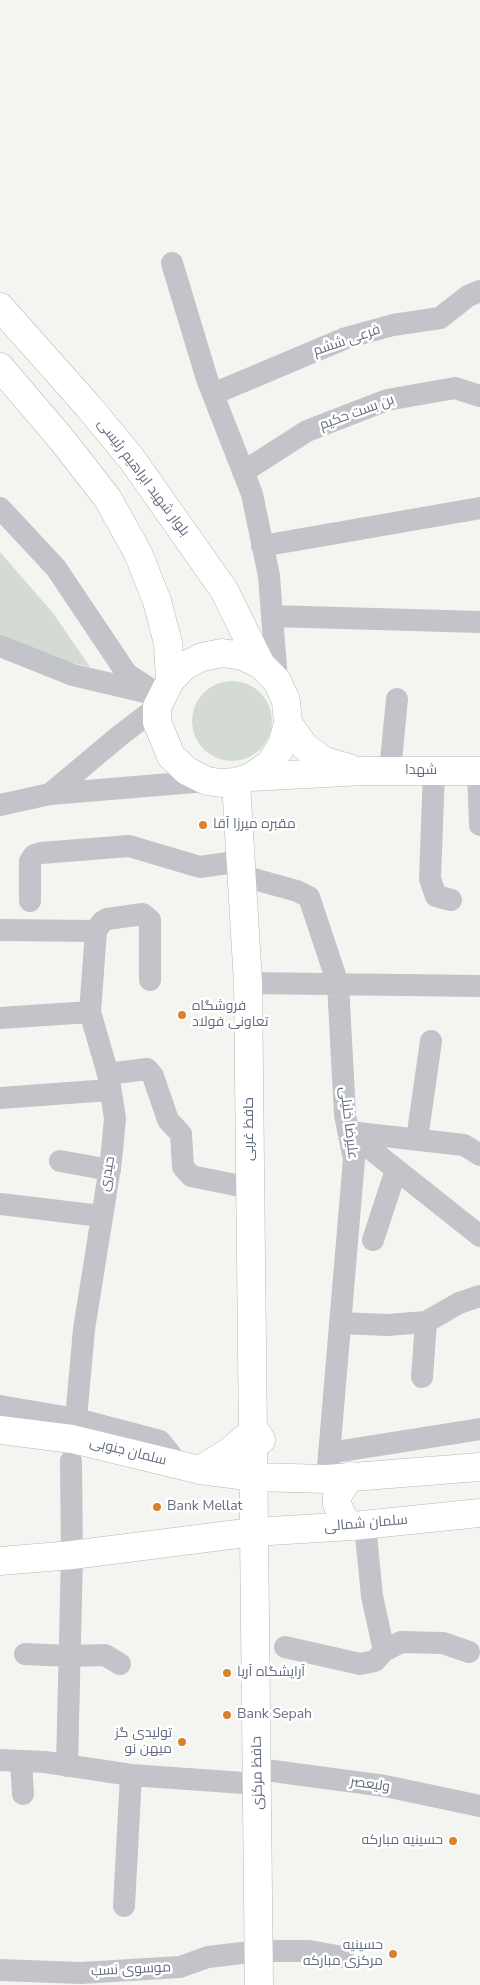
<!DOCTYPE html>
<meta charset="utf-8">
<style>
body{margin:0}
canvas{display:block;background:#f4f5f1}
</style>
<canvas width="480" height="1985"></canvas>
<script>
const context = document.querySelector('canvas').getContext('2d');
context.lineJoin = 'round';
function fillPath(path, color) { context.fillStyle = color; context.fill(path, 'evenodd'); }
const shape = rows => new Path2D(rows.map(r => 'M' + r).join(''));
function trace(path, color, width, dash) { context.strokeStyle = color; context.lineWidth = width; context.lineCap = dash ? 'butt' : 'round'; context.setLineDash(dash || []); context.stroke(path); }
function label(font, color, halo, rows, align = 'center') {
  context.font = font + ' "Nunito Sans",Cairo,sans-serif'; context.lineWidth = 5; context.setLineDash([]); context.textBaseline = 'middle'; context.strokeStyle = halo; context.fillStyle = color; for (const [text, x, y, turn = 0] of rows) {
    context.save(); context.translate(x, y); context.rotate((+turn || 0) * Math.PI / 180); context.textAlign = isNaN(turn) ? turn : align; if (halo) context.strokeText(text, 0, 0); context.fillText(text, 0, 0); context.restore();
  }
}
fillPath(shape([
 [0,552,53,613,90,667,60,660,0,636],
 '192 721a40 40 0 1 1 80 0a40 40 0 1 1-80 0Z'
]), '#d4dbd2');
const major = shape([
 [0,307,88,406,131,458,224,590,261,665],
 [0,367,63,441,108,499,138,553,157,601,168,643,170,681],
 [288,723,304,746,324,761,349,768],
 [251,777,270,764,282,745,288,723,286,701,277,681,261,665,243,656,222,653,202,657,184,666,170,681,157,707,157,722,171,756,187,771,207,781,221,783,236,782,251,777,363,771,480,771],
 [236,782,248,983,259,1985],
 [0,1430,72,1439,200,1470,255,1477,327,1479,480,1467],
 [200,1470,229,1452,255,1430,261,1440],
 [350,1476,337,1496,337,1504,344,1520,353,1526],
 [0,1561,72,1555,253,1532,353,1526,480,1513]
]);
trace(major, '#b6b7bc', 29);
trace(shape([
 [172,263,207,379,252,494,269,576,277,681],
 [213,394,346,338,393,325,440,318,468,296,480,291],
 [243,472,307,431,387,400,455,388,480,396],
 [0,508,56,568,127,674,162,697],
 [262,546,480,508],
 [272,616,480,622],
 [0,646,73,675,145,692],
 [390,771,397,699],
 [434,771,430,879,436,896,451,900],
 [478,771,480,825],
 [50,794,118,737,157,707],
 [0,805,50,794,207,781],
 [243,876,297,891,309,897,338,984,345,1115,354,1159,327,1479],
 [30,901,30,861,34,855,41,853,129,846,200,867,242,861],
 [0,930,96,931],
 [248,983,480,986],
 [0,1018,90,1012],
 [108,1074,147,1069,153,1076,168,1120,181,1134,183,1167,191,1176,250,1188],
 [0,1098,109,1090],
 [349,1132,480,1236],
 [349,1132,464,1145,480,1155],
 [417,1139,431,1041],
 [60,1161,110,1170],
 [0,1204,101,1216],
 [373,1240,396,1170],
 [340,1323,387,1325,426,1322,459,1303,480,1296],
 [422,1377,426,1322],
 [0,1406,76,1419,160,1441,179,1465],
 [76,1419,84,1329,111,1161,115,1118,108,1074,90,1012,96,931,102,922,107,919,143,914,150,920,150,980],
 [329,1453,480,1429],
 [365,1525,372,1596,384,1651],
 [285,1647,360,1664,375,1661,384,1651,401,1642,443,1643,469,1652],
 [25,1654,70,1656,105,1655,120,1664],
 [0,1760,45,1762,131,1775,258,1784],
 [21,1761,23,1794],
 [67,1766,72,1555,71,1461],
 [258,1769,385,1786,480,1806],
 [124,1906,131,1775],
 [0,1970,81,1973,180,1967,208,1957,259,1951,309,1951,343,1957]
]), '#c3c4c9', 22);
trace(major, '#fff', 28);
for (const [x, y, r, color] of [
 [203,825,5,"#d9812d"],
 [182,1015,5,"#d9812d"],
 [157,1507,5,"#d9812d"],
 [227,1673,5,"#d9812d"],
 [227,1715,5,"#d9812d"],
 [182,1742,5,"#d9812d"],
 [453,1841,5,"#d9812d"],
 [393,1954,5,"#d9812d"]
]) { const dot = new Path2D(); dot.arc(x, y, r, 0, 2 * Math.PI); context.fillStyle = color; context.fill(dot); trace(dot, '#fff', 2); }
label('14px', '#656d80', '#fff', [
 ["فرعی ششم",347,341,-19],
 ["بن بست حکیم",357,413,-20],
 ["بلوار شهید ابراهیم رئیسی",143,478,53],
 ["شهدا",421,771],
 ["علیرضا خلیلی",348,1123,83],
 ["حافظ غربی",250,1129,-90],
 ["حیدری",108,1174,-80],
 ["سلمان جنوبی",128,1452,14],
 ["سلمان شمالی",366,1524,-5],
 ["حافظ مرکزی",258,1773,-91],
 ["ولیعصر",370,1785,8],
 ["موسوی نسب",131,1970,-3]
]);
label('14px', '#656d80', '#fff', [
 ["مقبره میرزا آقا",213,825],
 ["فروشگاه",192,1007],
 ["تعاونی فولاد",192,1023],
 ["Bank Mellat",167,1507],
 ["آرایشگاه آریا",237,1673],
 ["Bank Sepah",237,1715],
 ["تولیدی گز",172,1734,"right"],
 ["میهن نو",172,1750,"right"],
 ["حسینیه مبارکه",443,1841,"right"],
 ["حسینیه",383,1946,"right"],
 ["مرکزی مبارکه",383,1962,"right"]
], 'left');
</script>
